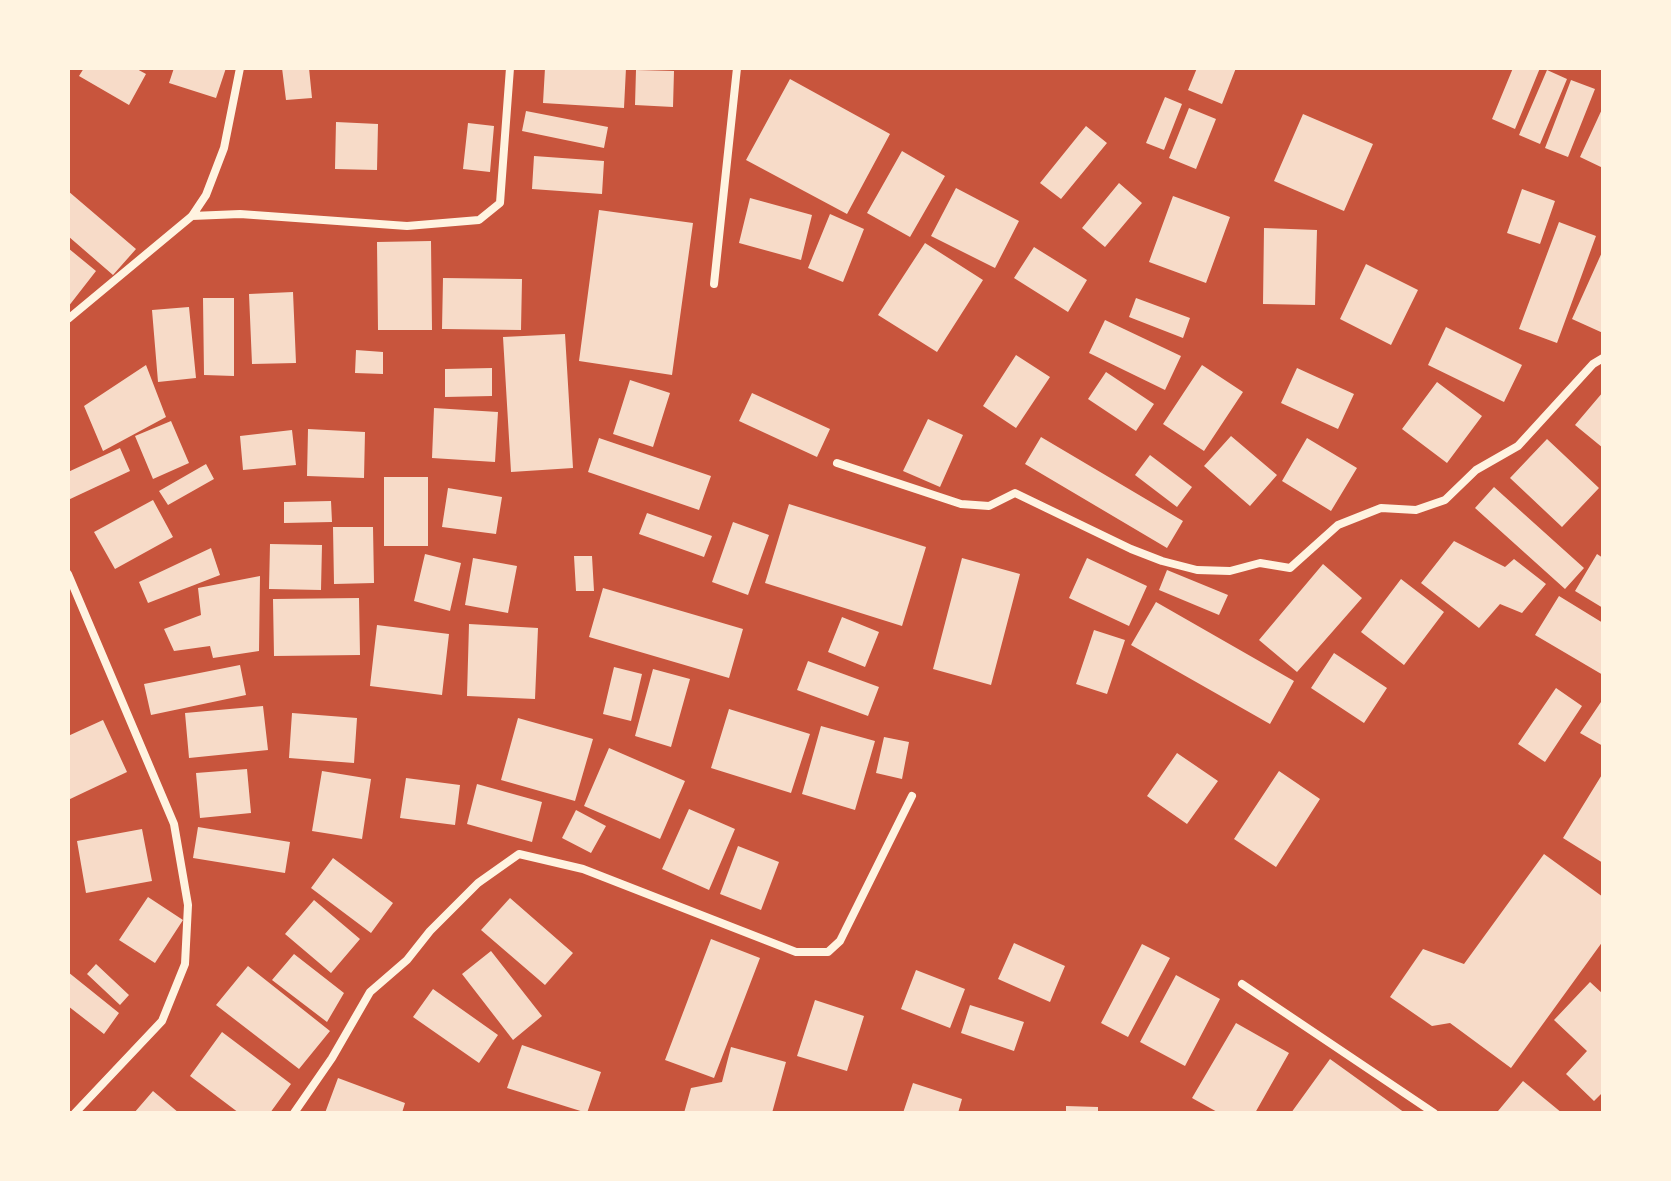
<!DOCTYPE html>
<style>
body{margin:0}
#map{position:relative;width:1671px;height:1181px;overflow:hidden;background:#c8553d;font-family:"Golos Text",sans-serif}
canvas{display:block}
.frame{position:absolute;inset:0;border:70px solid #fff3e0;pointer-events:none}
</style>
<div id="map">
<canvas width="1671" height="1181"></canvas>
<div class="frame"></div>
</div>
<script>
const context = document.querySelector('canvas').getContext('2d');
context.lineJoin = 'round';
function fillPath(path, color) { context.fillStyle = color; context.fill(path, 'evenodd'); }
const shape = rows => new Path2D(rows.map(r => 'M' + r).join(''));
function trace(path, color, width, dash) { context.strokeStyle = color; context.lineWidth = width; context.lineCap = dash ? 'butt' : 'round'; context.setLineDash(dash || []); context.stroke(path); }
fillPath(shape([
 [84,68,135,68,146,74,129,105,79,76],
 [174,68,226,68,216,98,169,83],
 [282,68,309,68,312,98,286,100],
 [545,68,626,68,624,108,543,103],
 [1197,68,1236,68,1222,104,1188,90],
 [1513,68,1540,68,1515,129,1492,119],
 [636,70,674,71,673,107,635,105],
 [1547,70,1567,79,1540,144,1519,135],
 [790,79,890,134,847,214,746,160],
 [1571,80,1595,89,1568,157,1545,148],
 [1165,97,1182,104,1164,150,1146,143],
 [1603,107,1603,168,1580,157],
 [1189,108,1216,119,1196,169,1169,158],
 [526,111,608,127,604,148,522,131],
 [1303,114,1373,144,1344,211,1274,181],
 [336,122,378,124,377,170,335,169],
 [468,123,494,126,490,172,463,169],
 [1086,126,1107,143,1061,199,1040,183],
 [902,151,945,176,910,237,867,213],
 [534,156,604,161,602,194,532,189],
 [1119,183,1142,203,1105,247,1082,228],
 [956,188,1019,221,995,268,931,236],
 [1522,189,1555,201,1540,244,1507,233],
 [68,191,136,249,113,275,68,236],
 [1173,196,1230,217,1206,283,1149,262],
 [750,198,812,215,801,260,739,243],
 [599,210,693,223,672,375,579,361],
 [830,214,864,229,843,282,808,268],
 [1559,222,1596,236,1557,343,1519,329],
 [1264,228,1317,230,1315,305,1263,304],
 [431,241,432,330,378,330,377,242],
 [925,243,983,280,937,352,878,315],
 [1034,247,1087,280,1068,312,1014,278],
 [68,248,96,271,68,307],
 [1603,250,1603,333,1572,319],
 [1366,264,1418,290,1391,345,1340,319],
 [443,278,522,279,521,330,442,329],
 [293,292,296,363,252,364,249,294],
 [203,298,234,298,234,376,204,375],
 [1136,298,1190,318,1183,338,1129,317],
 [189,307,196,378,158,382,152,310],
 [1105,320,1181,356,1165,390,1089,353],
 [1446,327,1522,365,1504,402,1428,365],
 [565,334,573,468,511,472,503,337],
 [356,350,383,352,383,374,355,373],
 [1016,355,1050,377,1016,428,983,406],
 [146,365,166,417,103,451,84,406],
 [1202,365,1243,392,1204,451,1163,424],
 [492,368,492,396,445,397,445,369],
 [1297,368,1354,394,1338,429,1281,403],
 [1106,372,1154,404,1136,431,1088,399],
 [630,380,670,393,653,447,613,434],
 [1437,382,1482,416,1447,463,1402,429],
 [1603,392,1603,448,1575,425],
 [752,393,830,429,817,457,739,421],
 [434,408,498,412,495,462,432,458],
 [928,419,963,435,940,487,903,471],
 [171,421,189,463,153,479,135,436],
 [308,429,365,432,364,478,307,476],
 [292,430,296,465,243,470,240,436],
 [1231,436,1277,475,1250,506,1204,466],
 [1041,437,1183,521,1167,548,1025,464],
 [599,438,711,476,699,510,588,472],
 [1307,438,1357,468,1331,511,1282,481],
 [1547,439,1599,488,1562,527,1510,478],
 [120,448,130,471,68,500,68,472],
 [1150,455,1192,487,1177,507,1135,475],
 [206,464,214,479,168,505,159,491],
 [384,477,428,477,428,546,384,546],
 [1494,487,1584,568,1565,589,1475,508],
 [448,488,502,497,496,534,442,527],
 [153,500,173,537,115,569,94,532],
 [331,501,332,522,284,523,284,502],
 [789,504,926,547,902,626,765,583],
 [647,513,712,536,704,557,639,534],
 [733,522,769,535,748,595,712,582],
 [333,527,373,527,374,583,334,584],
 [1454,541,1505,567,1514,559,1546,584,1522,613,1500,604,1479,628,1421,583],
 [270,544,322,545,321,590,269,589],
 [211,548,220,575,148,603,139,582],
 [425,554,461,563,450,611,414,601],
 [1597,554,1603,558,1603,608,1575,591],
 [574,556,592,556,594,591,576,591],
 [473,558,517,566,508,613,465,605],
 [962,558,1020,574,991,685,933,669],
 [1087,558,1147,586,1129,626,1069,598],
 [1323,564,1362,598,1297,672,1259,640],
 [1167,570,1228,595,1219,615,1159,590],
 [260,576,259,651,213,658,210,646,174,651,164,629,201,615,198,588],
 [1401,579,1444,612,1404,665,1361,632],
 [603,588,743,629,729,678,589,637],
 [1559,596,1603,623,1603,675,1535,635],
 [359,598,360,655,274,656,273,599],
 [1156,602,1294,681,1270,724,1131,645],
 [842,617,879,632,865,667,828,652],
 [469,624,538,628,535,699,467,696],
 [377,625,449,634,442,695,370,686],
 [1094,630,1125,640,1107,694,1076,684],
 [1334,653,1387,688,1364,723,1311,688],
 [808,661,879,687,868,716,797,690],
 [240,665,246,695,151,715,144,684],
 [614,667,642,674,631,721,603,714],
 [653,669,690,679,671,747,635,736],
 [1556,688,1582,706,1545,762,1518,744],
 [1603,699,1603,746,1580,733],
 [263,706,268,750,189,758,185,713],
 [729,709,810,734,791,793,711,768],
 [292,713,357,718,354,763,289,758],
 [518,718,593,739,575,801,501,780],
 [103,720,127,772,68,800,68,736],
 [821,726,875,741,855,810,802,794],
 [884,737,909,742,902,779,876,773],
 [609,748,685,781,660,839,584,806],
 [1177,753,1218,781,1187,824,1147,796],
 [247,769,251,813,200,818,196,773],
 [322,771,371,779,362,839,312,831],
 [1279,771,1320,799,1276,867,1234,839],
 [1603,773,1603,863,1563,838],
 [406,778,460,785,455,825,400,818],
 [477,784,542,802,532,842,467,824],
 [689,809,735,829,709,890,662,869],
 [576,810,606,826,591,853,562,838],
 [198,827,290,842,285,873,193,858],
 [142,829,152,881,86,893,77,841],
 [738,846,779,862,761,910,720,894],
 [1544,854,1603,897,1603,941,1511,1068,1450,1023,1432,1026,1390,997,1423,949,1464,964],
 [333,858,393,903,371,933,311,888],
 [148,897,183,920,155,963,119,940],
 [510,898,573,953,545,985,481,930],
 [314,900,360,939,331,973,285,934],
 [711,939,760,958,714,1078,665,1060],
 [1014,943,1065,966,1050,1002,998,979],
 [1142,944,1170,958,1128,1037,1101,1023],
 [491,951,542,1016,513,1040,462,974],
 [294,954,344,993,327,1022,272,980],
 [96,964,129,995,120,1005,87,974],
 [248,966,330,1031,299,1069,216,1005],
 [916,970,965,989,950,1028,901,1009],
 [68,972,119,1013,104,1034,68,1006],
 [1176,975,1220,999,1185,1066,1140,1042],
 [1590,982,1603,994,1603,1092,1594,1101,1566,1074,1587,1051,1554,1020],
 [433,989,498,1035,479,1063,413,1017],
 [815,1000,864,1016,847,1071,797,1056],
 [970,1005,1024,1022,1014,1051,961,1033],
 [1236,1023,1289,1053,1255,1113,1219,1113,1192,1098],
 [222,1032,291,1084,270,1113,239,1113,190,1076],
 [522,1045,601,1072,587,1113,507,1088],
 [731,1047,786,1062,772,1113,684,1113,691,1088,722,1082],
 [1330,1059,1405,1113,1291,1113],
 [338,1078,405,1103,402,1113,325,1113],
 [1523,1081,1562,1113,1500,1113,1498,1111],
 [913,1083,962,1099,958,1113,903,1113],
 [153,1091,179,1113,134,1113],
 [1066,1106,1098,1107,1098,1113,1066,1113]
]), '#f7dbc8');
trace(shape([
 [192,216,240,214,407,226,479,220,500,203,510,68],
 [714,284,737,68],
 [68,319,192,216,206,195,224,148,240,68],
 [837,463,961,504,989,506,1015,493,1131,549,1162,561,1197,570,1230,571,1260,563,1290,568,1338,525,1381,508,1416,510,1445,500,1476,470,1518,446,1593,364,1603,358],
 [68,574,174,824,188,905,185,964,162,1021,75,1113],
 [1242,984,1434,1113],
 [294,1113,332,1058,370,992,407,960,430,931,478,883,519,854,583,869,796,952,828,952,840,941,912,796]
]), '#fff3e0', 8);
</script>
